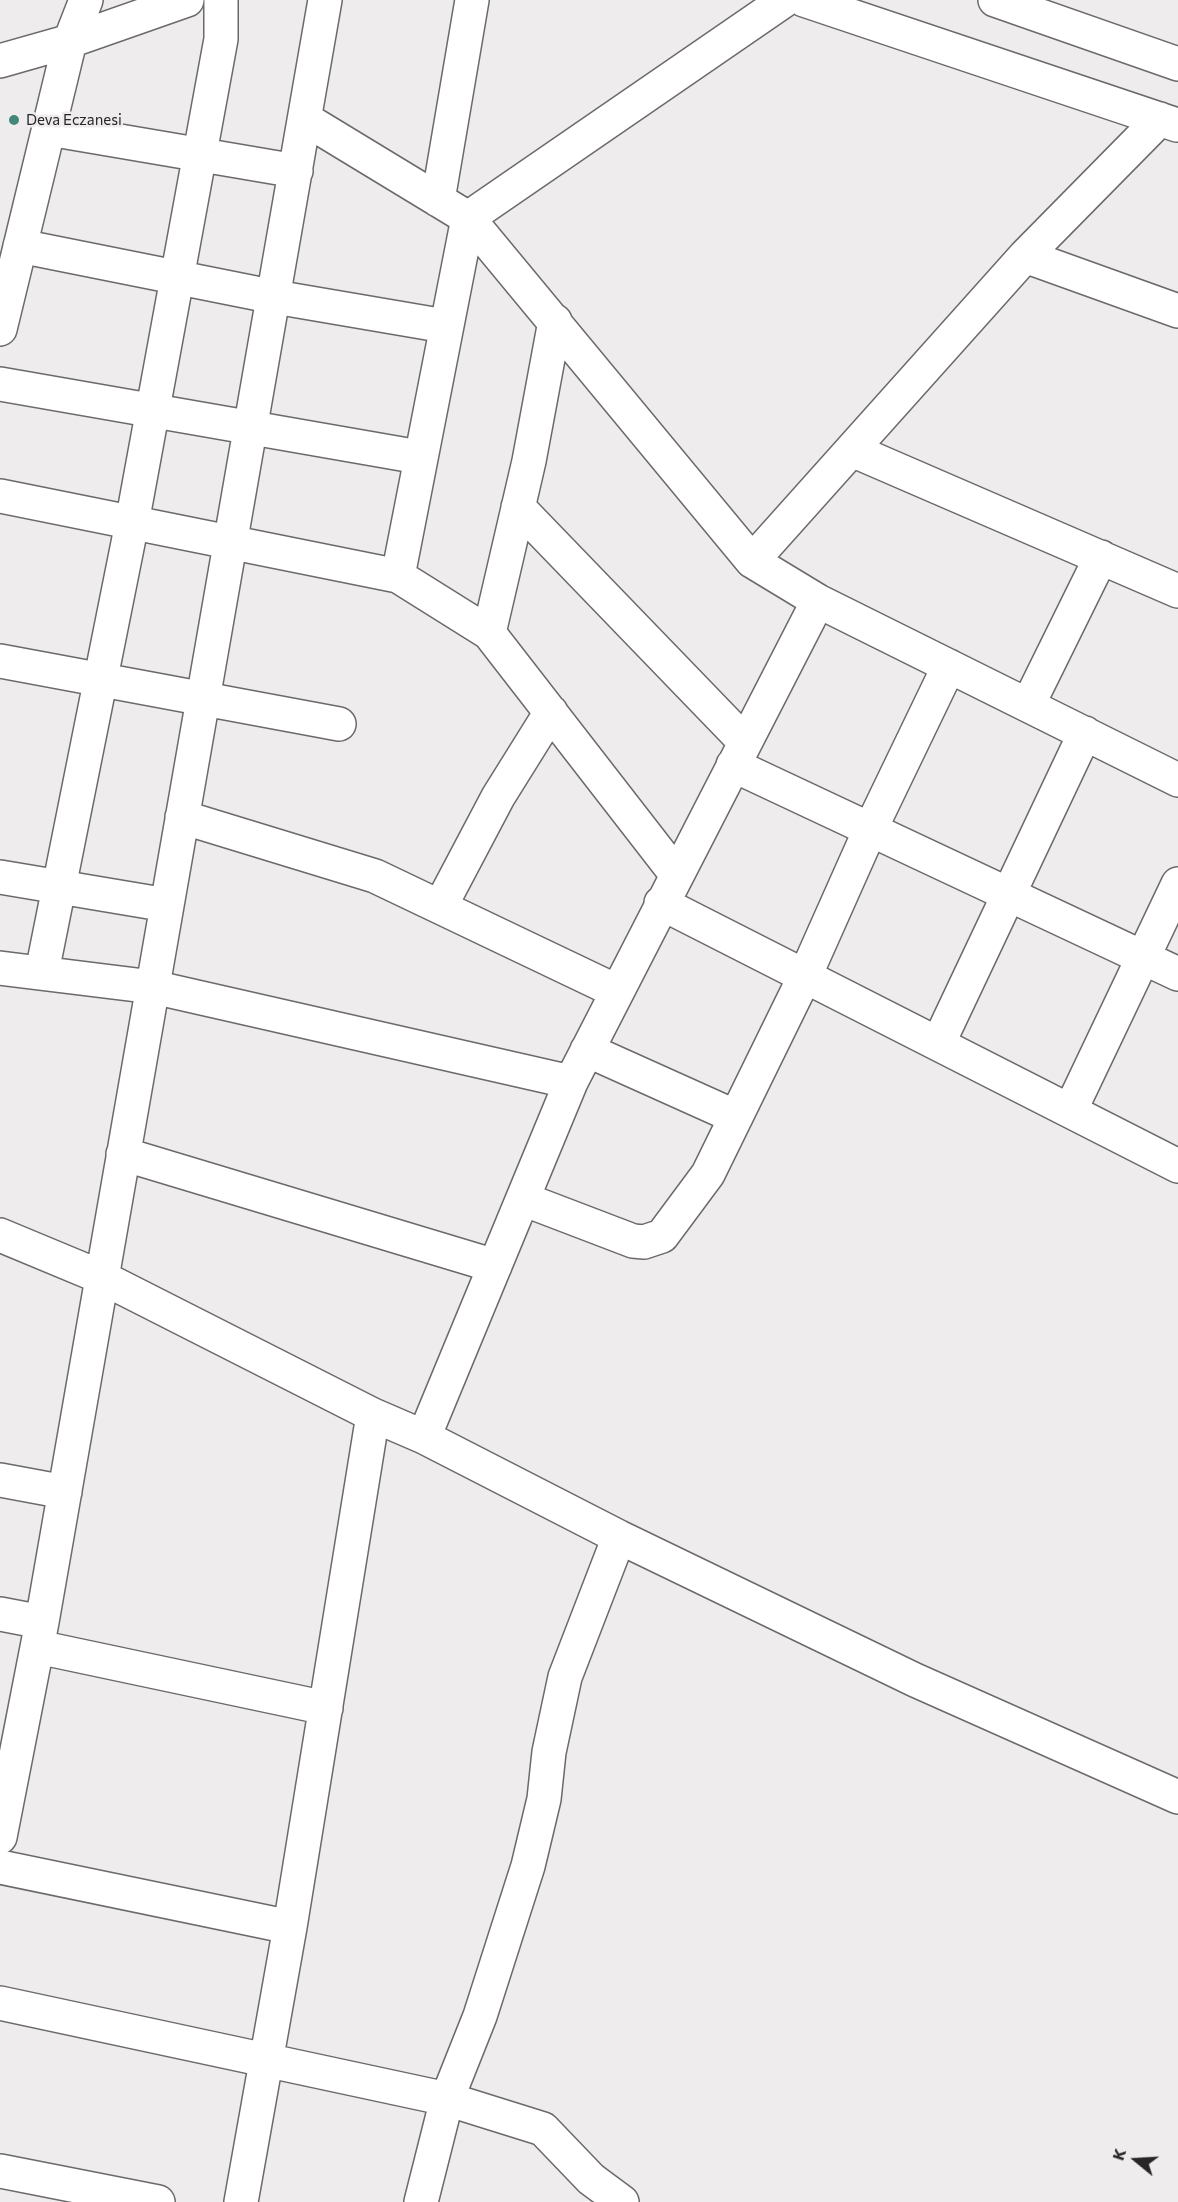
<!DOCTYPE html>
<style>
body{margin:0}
#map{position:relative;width:1178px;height:2202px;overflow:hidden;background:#efecee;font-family:Commissioner,sans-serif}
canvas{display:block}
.north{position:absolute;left:1106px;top:2130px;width:60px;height:60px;-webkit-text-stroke:4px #efecee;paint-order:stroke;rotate:288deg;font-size:16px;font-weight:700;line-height:24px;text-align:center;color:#282627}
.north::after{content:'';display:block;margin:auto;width:21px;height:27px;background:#282627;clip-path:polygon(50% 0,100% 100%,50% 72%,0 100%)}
</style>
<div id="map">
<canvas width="1178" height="2202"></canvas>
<div class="north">K</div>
</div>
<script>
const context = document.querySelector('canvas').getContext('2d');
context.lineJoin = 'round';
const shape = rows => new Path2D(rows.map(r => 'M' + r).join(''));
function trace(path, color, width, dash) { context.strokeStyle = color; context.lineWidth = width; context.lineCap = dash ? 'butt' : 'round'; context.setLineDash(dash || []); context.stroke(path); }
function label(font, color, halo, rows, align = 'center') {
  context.font = font + ' Commissioner,sans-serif'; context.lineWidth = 5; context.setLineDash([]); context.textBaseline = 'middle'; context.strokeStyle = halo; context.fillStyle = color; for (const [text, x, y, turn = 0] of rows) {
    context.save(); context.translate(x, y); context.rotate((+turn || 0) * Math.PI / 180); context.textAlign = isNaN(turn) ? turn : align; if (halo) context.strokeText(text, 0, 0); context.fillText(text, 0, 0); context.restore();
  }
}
const minor = shape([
 [804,0,1177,125],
 [995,0,1178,64],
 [0,61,70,41,187,0],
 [305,119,468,218,752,561,818,601,1178,780],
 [49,129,296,171],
 [438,200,472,0],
 [20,246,275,297,445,326],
 [1025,256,1178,311],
 [0,329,70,41,86,0],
 [0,384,419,457],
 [852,450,1178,591],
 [0,496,398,576,489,633,676,874],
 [518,507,745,742],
 [752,561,1025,256,1160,119],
 [398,576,468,218,785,0],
 [489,633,529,461,555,321],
 [0,661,339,724],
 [1028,705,1101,557],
 [733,765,1178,974],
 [182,817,375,876,440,907,498,797,551,712],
 [0,877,167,905],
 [661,903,1178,1166],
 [440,907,616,991],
 [0,968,153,987,571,1082],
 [42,972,132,523,221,39,221,0],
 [938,1044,1085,733],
 [587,1050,736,1117],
 [1070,1111,1178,884],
 [123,1154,495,1266],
 [523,1199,633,1241,644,1242,662,1236,708,1174,805,976,870,830,949,666],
 [0,1235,101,1277,373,1415,424,1437,619,1537,915,1680,1178,1797],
 [424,1437,571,1082,818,601],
 [0,1480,65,1492],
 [0,1614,42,1622],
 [38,1647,326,1708],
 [0,1837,42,1622,325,0],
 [0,1867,290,1927],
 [0,2003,447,2099,543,2129,591,2179,622,2202],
 [0,2171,158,2202],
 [241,2202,290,1927,373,1415],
 [421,2202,447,2099,480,2016,528,1866,544,1799,549,1752,565,1677,619,1537]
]);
trace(minor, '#6c696b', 36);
trace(minor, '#fff', 33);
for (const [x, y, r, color] of [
 [14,120,6,"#43877a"]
]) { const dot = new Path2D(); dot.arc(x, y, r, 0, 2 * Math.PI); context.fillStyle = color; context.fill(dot); trace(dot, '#efecee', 2); }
label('15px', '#282627', '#efecee', [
 ["Deva Eczanesi",26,120]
], 'left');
</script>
